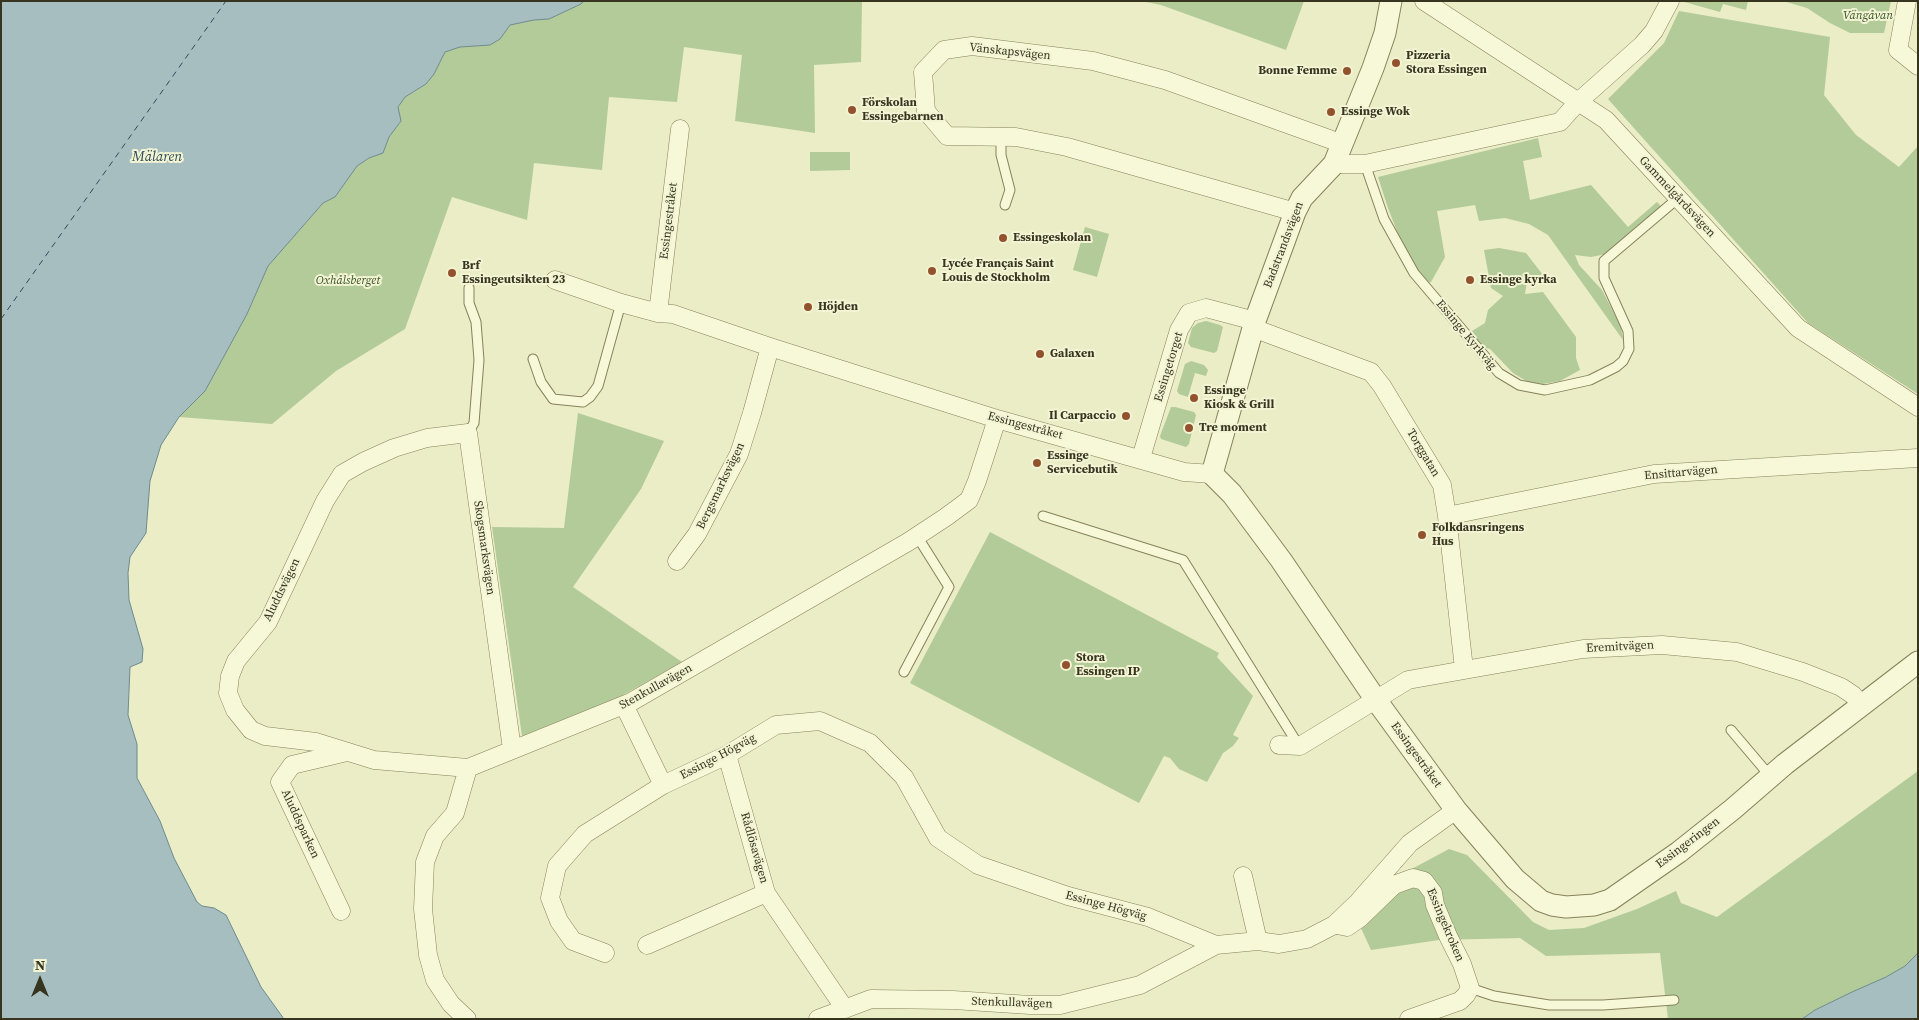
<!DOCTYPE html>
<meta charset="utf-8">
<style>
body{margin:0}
#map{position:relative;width:1919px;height:1020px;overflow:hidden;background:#eaedc5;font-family:"Source Serif 4",serif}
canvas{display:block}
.frame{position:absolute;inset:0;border:2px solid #37341f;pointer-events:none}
.north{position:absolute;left:15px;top:955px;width:50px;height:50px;-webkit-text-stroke:4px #f2f4d4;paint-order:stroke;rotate:0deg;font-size:14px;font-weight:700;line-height:20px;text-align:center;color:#37341f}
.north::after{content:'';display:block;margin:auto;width:18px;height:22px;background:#37341f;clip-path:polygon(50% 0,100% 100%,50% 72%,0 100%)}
</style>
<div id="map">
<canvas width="1919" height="1020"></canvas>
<div class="frame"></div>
<div class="north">N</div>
</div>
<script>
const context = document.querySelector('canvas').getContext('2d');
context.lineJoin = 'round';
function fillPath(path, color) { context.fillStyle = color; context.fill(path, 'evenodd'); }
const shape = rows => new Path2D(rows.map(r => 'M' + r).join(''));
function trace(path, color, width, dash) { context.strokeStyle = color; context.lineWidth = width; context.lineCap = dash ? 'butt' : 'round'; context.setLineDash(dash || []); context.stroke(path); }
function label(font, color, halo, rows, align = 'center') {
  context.font = font + ' "Source Serif 4",serif'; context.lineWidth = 4; context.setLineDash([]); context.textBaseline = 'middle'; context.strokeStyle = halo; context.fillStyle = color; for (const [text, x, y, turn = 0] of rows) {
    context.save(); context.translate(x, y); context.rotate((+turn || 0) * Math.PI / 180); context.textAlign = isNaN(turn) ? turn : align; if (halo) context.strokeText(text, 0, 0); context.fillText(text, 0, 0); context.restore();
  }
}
fillPath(shape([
 [584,1,862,1,861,62,814,65,815,133,735,121,742,55,684,47,677,102,609,97,602,170,534,163,527,220,452,197,405,329,336,371,272,424,179,417,205,391,247,314,268,266,323,203,335,197,357,166,369,158,383,153,389,137,401,121,398,107,405,97,426,84,434,74,445,52,460,47,490,45,500,39,510,25,534,20,549,19,581,4],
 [1141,1,1304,1,1286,50,1161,5],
 [1681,1,1748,1,1746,10,1723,4,1720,12],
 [1783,1,1891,1,1884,33,1850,33,1830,23,1807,8],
 [1679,11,1830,37,1824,95,1856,135,1899,167,1918,146,1918,394,1808,323,1608,99,1664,43],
 [1538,138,1542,157,1523,161,1530,200,1591,185,1628,227,1657,202,1662,207,1611,253,1591,257,1575,255,1579,265,1602,290,1621,327,1623,340,1548,235,1529,224,1505,218,1479,221,1475,205,1437,211,1445,257,1431,282,1426,283,1407,257,1388,208,1378,177],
 [810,152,850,152,850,170,810,171],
 [1085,227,1109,234,1097,277,1073,270],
 [1499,248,1526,253,1543,275,1527,281,1525,294,1543,292,1576,337,1576,358,1580,370,1560,381,1543,384,1528,382,1513,373,1490,349,1482,347,1471,335,1472,331,1485,323,1488,310,1503,296,1491,288,1484,250],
 [1206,321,1220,325,1223,327,1217,351,1214,353,1191,347,1188,343,1192,328,1198,323],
 [1191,361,1204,365,1208,370,1206,376,1195,373,1188,397,1179,394,1177,391,1185,364],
 [1171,407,1175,407,1194,412,1196,415,1189,444,1186,447,1161,439,1160,436],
 [578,413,664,441,641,489,573,587,682,662,614,700,522,736,492,527,564,528],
 [990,532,1219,653,1217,657,1253,696,1233,735,1239,738,1233,746,1223,753,1207,782,1179,769,1170,758,1164,756,1139,803,910,683],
 [1918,771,1918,953,1905,966,1886,977,1852,992,1815,1010,1802,1019,1668,1019,1660,953,1546,956,1520,938,1439,940,1371,950,1355,915,1393,879,1449,849,1467,855,1533,922,1549,930,1584,928,1637,909,1676,891,1681,903,1717,917]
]), '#b3ca99');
const water = shape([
 [1,1,584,1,581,4,549,19,534,20,510,25,500,39,490,45,460,47,445,52,434,74,426,84,405,97,398,107,401,121,389,137,383,153,369,158,357,166,335,197,323,203,268,266,247,314,205,391,179,417,161,445,150,481,146,533,130,557,128,573,129,600,143,649,142,662,130,667,128,715,137,744,137,778,160,821,174,858,197,902,202,906,214,908,226,915,261,987,284,1019,1,1019,1,1],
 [1918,953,1918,1019,1802,1019,1815,1010,1852,992,1886,977,1905,966,1918,953]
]);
fillPath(water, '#a6bec0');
trace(water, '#6d8a8e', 1);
trace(shape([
 [1,319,226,1]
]), '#2f4b57', 1, [6, 5]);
const service = shape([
 [1001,137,1001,155,1010,190,1005,205],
 [1365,164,1384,219,1414,273,1499,373,1519,385,1545,390,1590,380,1616,367,1623,361,1629,349,1628,331,1604,278,1604,261,1677,199],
 [533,359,541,382,553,399,583,402,590,397,598,386,621,303],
 [468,433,474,423,479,360,476,322,469,303,469,288],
 [1043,516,1183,560,1299,746],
 [904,672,949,587,917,536],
 [1731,730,1770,776],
 [1470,988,1494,996,1549,1005,1603,1005,1674,1000]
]);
const minor = shape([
 [1424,1,1606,120,1798,328,1918,407],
 [1907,1,1898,50,1918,66],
 [1334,164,1365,164,1560,122,1578,102,1642,45,1654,31,1670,1],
 [1295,212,1067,147,1016,137,947,136,926,111,923,72,944,50,972,46,1093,61,1165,80,1343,144],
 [555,280,621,303,658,313,673,314,770,347,997,419,1184,472,1212,474],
 [658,313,680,129],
 [1253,328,1371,372,1382,386,1442,485,1447,516,1464,669],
 [1141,458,1179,330,1189,313,1206,308,1255,321],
 [1447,516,1654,474,1918,458],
 [677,561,697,534,739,454,752,413,770,347],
 [624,705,663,785],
 [1279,745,1300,746,1408,680,1583,649,1662,645,1737,652,1803,672,1841,687,1853,695,1861,704],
 [727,755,766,893,845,1009],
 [468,768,374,760,316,742,265,736,251,730,235,710,228,693,230,676,236,661,268,622,325,501,342,474,363,462,394,448,427,438,468,433,512,749],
 [1243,876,1258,941],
 [341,911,280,782,292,765,347,752],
 [1337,925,1347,927,1360,918,1394,885,1413,878,1424,881,1433,893,1435,905,1448,936,1462,964,1470,988,1466,995,1460,1001,1409,1019],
 [647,945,766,893],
 [605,953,573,941,559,921,550,898,557,866,585,834,663,785,727,755,776,725,820,721,870,743,904,777,938,838,978,865,1068,896,1148,917,1216,945],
 [467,1019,451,1004,435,980,428,955,423,909,425,862,435,836,455,813,468,768,631,702,908,542,946,517,969,500,977,481,997,419],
 [818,1019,871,999,953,1000,1030,1005,1060,1005,1140,985,1216,945,1258,941,1279,944,1307,939,1334,925,1358,902,1410,843,1456,810]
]);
const tertiary = shape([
 [1391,1,1385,33,1373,68,1334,164,1302,198,1295,212,1255,321,1212,474,1232,494,1281,560,1376,700,1456,810,1515,879,1541,901,1552,905,1566,907,1594,905,1610,900,1679,852,1733,809,1785,764,1918,662]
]);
trace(service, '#87825c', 11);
trace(minor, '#87825c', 19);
trace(tertiary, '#87825c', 23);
trace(service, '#f6f8d8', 9);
trace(minor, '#f6f8d8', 18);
trace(tertiary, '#f6f8d8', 21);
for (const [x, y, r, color] of [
 [1396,63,5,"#93522e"],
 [1347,71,5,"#93522e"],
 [852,110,5,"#93522e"],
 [1331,112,5,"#93522e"],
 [1003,238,5,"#93522e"],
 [932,271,5,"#93522e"],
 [452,273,5,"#93522e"],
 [1470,280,5,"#93522e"],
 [808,307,5,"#93522e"],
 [1040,354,5,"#93522e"],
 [1194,398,5,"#93522e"],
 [1126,416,5,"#93522e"],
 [1189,428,5,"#93522e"],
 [1037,463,5,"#93522e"],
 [1422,535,5,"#93522e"],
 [1066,665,5,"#93522e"]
]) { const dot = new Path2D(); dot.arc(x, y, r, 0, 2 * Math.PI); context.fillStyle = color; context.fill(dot); trace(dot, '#f2f4d4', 2); }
label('italic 12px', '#385326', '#f2f4d4', [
 ["Vängåvan",1868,16],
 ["Oxhålsberget",348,281]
]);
label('12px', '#37341f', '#f2f4d4', [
 ["Vänskapsvägen",1010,52,6],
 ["Gammelgårdsvägen",1677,197,47],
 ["Essingestråket",669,221,-83],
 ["Badstrandsvägen",1284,245,-69],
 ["Essinge Kyrkväg",1466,335,50],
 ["Essingetorget",1169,367,-73],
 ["Essingestråket",1025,426,15],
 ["Torggatan",1423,453,59],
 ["Ensittarvägen",1681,473,-5],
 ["Bergsmarksvägen",721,486,-64],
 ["Skogsmarksvägen",484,548,82],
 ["Aluddsvägen",282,590,-64],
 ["Eremitvägen",1620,647,-3],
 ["Stenkullavägen",656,687,-29],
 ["Essingestråket",1416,755,54],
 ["Essinge Högväg",718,757,-28],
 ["Aluddsparken",300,824,65],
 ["Essingeringen",1688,843,-37],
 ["Rådlösavägen",754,848,74],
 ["Essinge Högväg",1106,906,15],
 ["Essingekroken",1445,925,67],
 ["Stenkullavägen",1012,1003,2]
]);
label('bold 12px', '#37341f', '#f2f4d4', [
 ["Pizzeria",1406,56],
 ["Stora Essingen",1406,70],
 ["Bonne Femme",1337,71,"right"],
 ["Förskolan",862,103],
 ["Essingebarnen",862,117],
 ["Essinge Wok",1341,112],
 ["Essingeskolan",1013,238],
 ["Lycée Français Saint",942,264],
 ["Louis de Stockholm",942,278],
 ["Brf",462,266],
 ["Essingeutsikten 23",462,280],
 ["Essinge kyrka",1480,280],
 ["Höjden",818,307],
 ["Galaxen",1050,354],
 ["Essinge",1204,391],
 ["Kiosk & Grill",1204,405],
 ["Il Carpaccio",1116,416,"right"],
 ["Tre moment",1199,428],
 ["Essinge",1047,456],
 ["Servicebutik",1047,470],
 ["Folkdansringens",1432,528],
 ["Hus",1432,542],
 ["Stora",1076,658],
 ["Essingen IP",1076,672]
], 'left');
label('italic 14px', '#2f4b57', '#f2f4d4', [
 ["Mälaren",157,157]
]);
</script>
